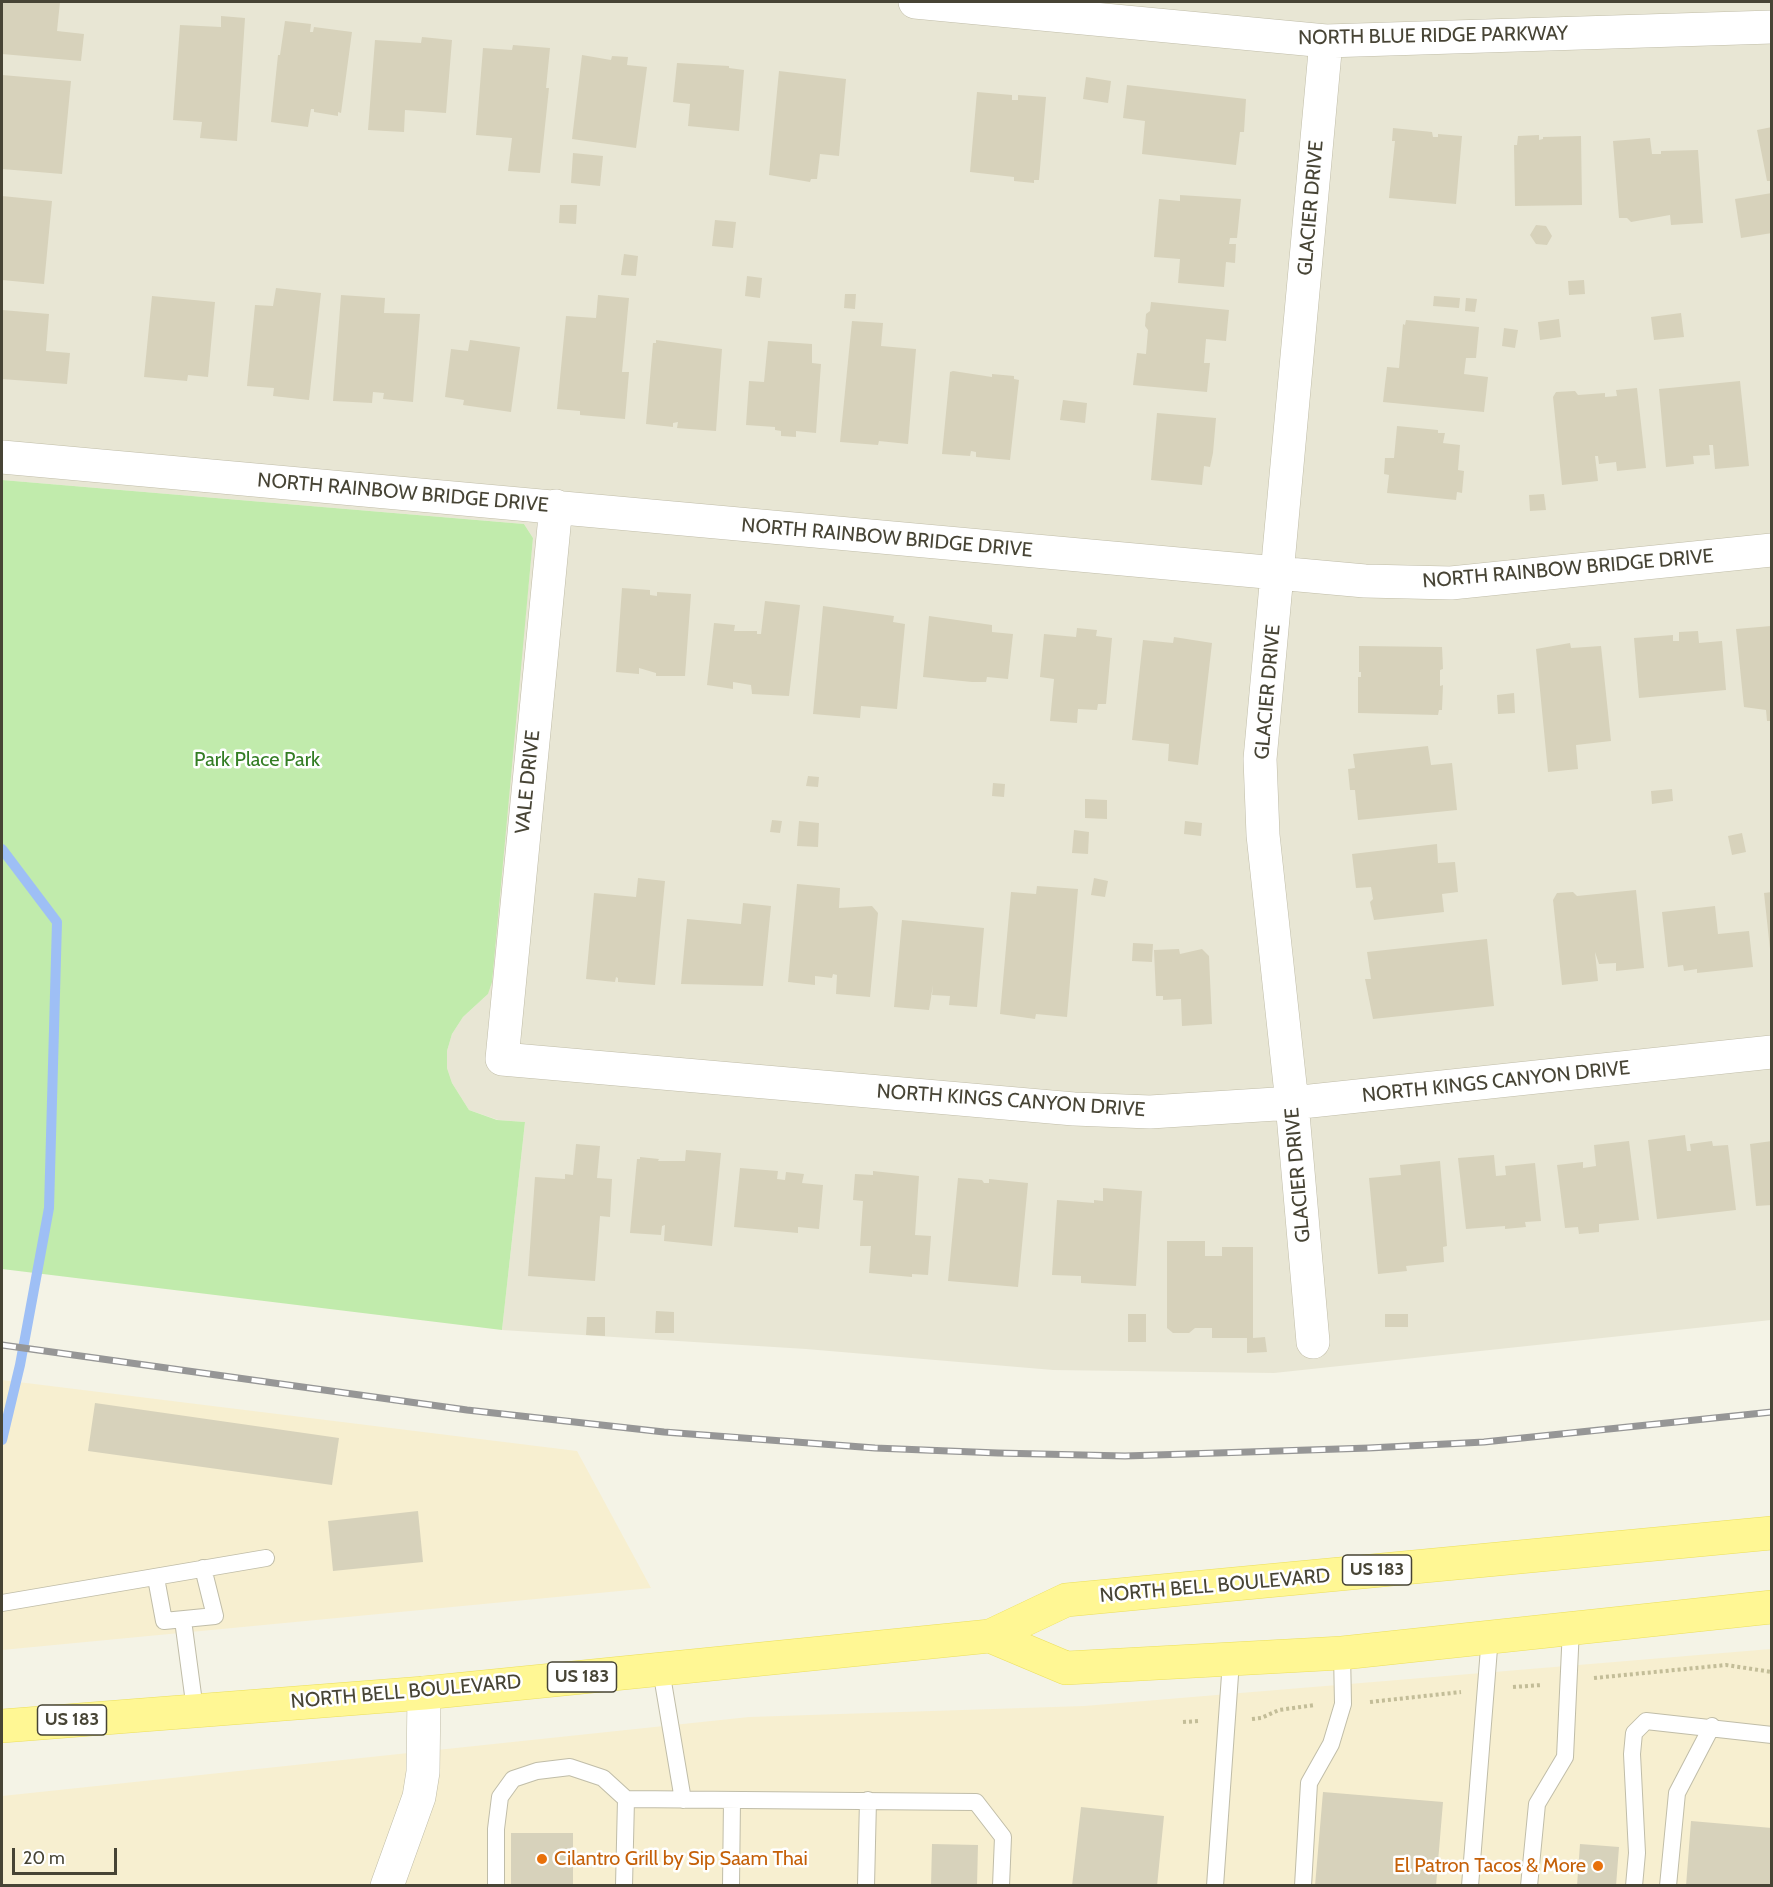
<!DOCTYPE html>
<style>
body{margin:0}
#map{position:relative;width:1773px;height:1887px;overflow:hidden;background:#f4f3e6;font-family:Cabin,sans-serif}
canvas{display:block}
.frame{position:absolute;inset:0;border:3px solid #474435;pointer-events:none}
.scale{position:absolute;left:12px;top:1848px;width:105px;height:27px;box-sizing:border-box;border:3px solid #474435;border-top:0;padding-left:8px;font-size:18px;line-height:21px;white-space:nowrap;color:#474435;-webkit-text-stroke:4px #fff;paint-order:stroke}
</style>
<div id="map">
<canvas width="1773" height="1887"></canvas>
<div class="frame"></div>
<div class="scale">20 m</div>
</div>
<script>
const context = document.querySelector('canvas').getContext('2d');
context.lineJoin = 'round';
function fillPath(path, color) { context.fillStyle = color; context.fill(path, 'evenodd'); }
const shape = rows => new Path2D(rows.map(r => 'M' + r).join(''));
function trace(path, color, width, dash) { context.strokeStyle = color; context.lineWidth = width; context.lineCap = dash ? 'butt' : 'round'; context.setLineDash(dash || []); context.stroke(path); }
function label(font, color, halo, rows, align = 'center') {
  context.font = font + ' Cabin,sans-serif'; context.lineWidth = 5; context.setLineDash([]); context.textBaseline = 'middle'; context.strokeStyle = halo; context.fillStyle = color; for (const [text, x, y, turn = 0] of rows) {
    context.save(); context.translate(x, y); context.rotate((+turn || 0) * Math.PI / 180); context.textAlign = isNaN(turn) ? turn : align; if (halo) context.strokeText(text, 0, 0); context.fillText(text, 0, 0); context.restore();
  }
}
fillPath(shape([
 [2,2,1771,2,1771,1320,1274,1373,1053,1370,806,1349,502,1330,525,1122,498,1120,469,1110,452,1083,447,1068,447,1051,452,1034,463,1017,488,994,533,538,524,524,2,480]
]), '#e8e6d4');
fillPath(shape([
 [2,1380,577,1451,651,1588,2,1650],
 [1771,1649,1771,1885,2,1885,2,1796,749,1717,1084,1706]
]), '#f7efd0');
fillPath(shape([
 [2,480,524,524,533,538,492,982,488,994,463,1017,452,1034,447,1051,447,1068,452,1083,469,1110,497,1120,525,1122,502,1330,2,1269]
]), '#c1ebac');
trace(shape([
 [2,849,57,922,49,1208,20,1365,2,1440]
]), '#9ebff5', 10);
fillPath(shape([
 [2,2,60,2,57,31,84,34,81,61,2,54],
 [221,16,245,18,237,141,200,138,202,122,173,120,180,25,221,27],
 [285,21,311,24,310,32,313,32,314,27,352,32,341,113,338,112,338,116,314,112,314,109,311,109,308,127,271,122,278,55,280,55],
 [422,37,452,40,446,113,405,110,404,132,368,130,375,40,421,43],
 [513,45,550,48,546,88,549,88,540,173,508,171,512,138,476,135,483,48,512,50],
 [582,55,611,60,612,56,628,57,627,65,647,67,636,148,572,139],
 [677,63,729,66,729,68,744,70,739,131,688,126,690,104,673,102],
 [779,71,846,79,839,156,820,154,817,179,811,179,810,182,769,175],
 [2,75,71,81,62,174,2,169],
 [1086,77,1111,81,1108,103,1083,99],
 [1127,85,1246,99,1244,132,1240,132,1236,165,1142,154,1145,121,1123,118],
 [977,92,1012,95,1012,100,1018,100,1018,95,1046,97,1039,180,1034,180,1034,183,1014,181,1014,177,970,172],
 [1772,127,1772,181,1767,181,1757,130],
 [1393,128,1432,132,1433,137,1438,137,1438,134,1462,136,1456,204,1389,198,1395,141,1392,141],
 [1539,135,1539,140,1543,139,1543,137,1581,136,1582,205,1515,206,1514,145,1517,145,1518,136],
 [1650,138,1652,154,1661,154,1661,151,1698,150,1703,223,1671,225,1670,215,1631,222,1627,218,1619,218,1613,141],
 [573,153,603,156,600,186,571,183],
 [1772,193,1772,233,1741,238,1735,199],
 [1180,195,1241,199,1237,238,1230,238,1229,244,1236,244,1235,263,1226,262,1224,287,1178,283,1180,259,1154,257,1159,199,1180,201],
 [2,196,52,201,44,284,2,280],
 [560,205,577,205,576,224,559,223],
 [715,220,736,222,733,248,712,246],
 [1536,225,1546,226,1552,236,1547,245,1536,244,1530,235],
 [624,254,638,256,636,276,621,275],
 [747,276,762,278,760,298,745,296],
 [1584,280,1585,294,1569,295,1568,281],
 [276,288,321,293,309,400,273,396,274,388,247,386,255,305,273,306],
 [845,294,856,294,855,309,844,308],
 [341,295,385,298,384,313,420,314,413,402,383,399,384,393,373,392,372,403,333,401],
 [598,295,629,298,622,372,629,372,625,419,580,415,580,411,557,409,566,316,596,318],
 [152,296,215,302,208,377,188,375,187,381,144,377],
 [1434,296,1460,298,1459,308,1433,306],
 [1466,298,1477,299,1475,312,1465,311],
 [1151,302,1229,310,1226,341,1206,339,1204,363,1210,363,1207,392,1133,385,1137,353,1146,354,1148,330,1145,326,1146,314,1150,311],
 [2,310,49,314,46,351,70,353,67,384,2,379],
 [1681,313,1684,337,1654,340,1651,317],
 [1559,319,1561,337,1540,340,1538,322],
 [1406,320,1479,327,1476,358,1466,358,1464,374,1488,377,1484,412,1383,402,1387,367,1399,368,1403,324,1405,325],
 [852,321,883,323,881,346,916,349,908,444,879,441,878,445,840,442],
 [1504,328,1518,330,1515,348,1502,346],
 [470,340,520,347,511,412,463,405,464,400,445,397,451,349,468,351],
 [656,340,722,349,716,431,677,428,678,422,673,423,673,427,646,424,653,343,656,343],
 [768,341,812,344,812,363,821,364,816,433,796,431,796,437,781,436,781,431,775,430,775,427,746,425,749,381,764,382],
 [953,371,992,377,992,374,1014,376,1014,379,1019,380,1010,460,976,457,976,452,971,451,970,456,942,454,950,372],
 [1740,381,1749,466,1715,469,1713,445,1709,445,1710,455,1693,456,1694,464,1666,467,1659,389],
 [1637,388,1646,468,1617,471,1616,462,1599,464,1598,456,1595,456,1598,481,1562,485,1553,397,1556,392,1575,391,1578,395,1605,393,1605,397,1617,396,1616,390],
 [1063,400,1087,403,1085,423,1060,420],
 [1157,413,1216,418,1213,453,1210,467,1204,466,1202,485,1151,480],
 [1397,426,1438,430,1438,433,1445,433,1443,443,1460,445,1458,470,1464,471,1462,493,1457,492,1456,500,1387,493,1389,475,1384,474,1385,458,1394,458],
 [1544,494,1546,510,1530,511,1529,495],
 [622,588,650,590,650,595,657,596,657,592,691,594,685,676,656,676,656,673,639,668,639,674,616,672],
 [765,601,800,605,789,696,752,694,751,685,733,682,733,689,707,685,714,623,735,625,734,631,757,631,757,634,761,634],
 [823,606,894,616,893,622,905,624,897,709,861,706,860,718,813,714],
 [929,616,992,625,992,632,1013,634,1008,679,987,677,986,682,972,682,923,677],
 [1771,626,1772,721,1767,721,1766,710,1744,707,1736,629],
 [1077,628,1097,630,1096,636,1112,638,1106,704,1098,704,1097,710,1078,709,1077,723,1050,721,1054,679,1040,677,1044,634,1076,637],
 [1698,631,1699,643,1722,641,1726,690,1639,698,1634,638,1673,635,1673,641,1679,641,1679,632],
 [1174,637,1212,643,1198,765,1168,761,1169,744,1132,740,1143,640,1173,643],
 [1570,643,1571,648,1601,646,1611,741,1576,745,1578,769,1548,772,1536,649],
 [1359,646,1442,647,1443,669,1440,670,1440,686,1443,685,1442,710,1439,710,1438,715,1358,713,1358,677,1361,677,1361,672,1359,672],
 [1514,693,1515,713,1498,714,1497,695],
 [1428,746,1431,765,1452,763,1457,810,1358,820,1355,790,1350,790,1348,769,1355,768,1353,754],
 [808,776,819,777,818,787,806,786],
 [993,783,1005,784,1004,797,992,796],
 [1672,789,1673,801,1652,804,1651,791],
 [1085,799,1107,800,1107,819,1085,818],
 [772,820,782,821,780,833,770,832],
 [799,821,819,823,818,847,797,846],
 [1185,821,1202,823,1201,836,1184,834],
 [1074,830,1089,832,1088,854,1072,853],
 [1742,833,1746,852,1732,855,1728,836],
 [1437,844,1438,863,1455,862,1458,892,1442,894,1444,912,1374,920,1370,902,1373,899,1371,887,1356,888,1352,854],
 [638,878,665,881,655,985,618,982,618,978,616,977,615,982,586,979,594,893,636,897],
 [1094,878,1108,881,1105,897,1091,895],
 [797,884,840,888,839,908,872,906,878,913,870,997,836,994,837,975,833,974,832,978,815,976,815,985,788,982],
 [1037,886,1078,889,1067,1017,1036,1014,1035,1019,1000,1014,1011,892,1036,894],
 [1636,890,1644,968,1616,971,1616,963,1599,964,1595,952,1598,981,1562,985,1553,900,1557,893,1573,892,1577,896],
 [1772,892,1772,948,1770,949,1764,893],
 [743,903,771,906,763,986,681,984,687,919,741,924],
 [1715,906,1718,934,1749,931,1753,967,1697,973,1697,969,1684,971,1683,965,1668,967,1662,912],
 [902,920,984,928,977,1007,949,1005,950,996,932,995,933,985,929,1010,894,1007],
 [1487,939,1494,1006,1373,1019,1365,979,1371,979,1367,952],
 [1133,943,1153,944,1152,962,1132,961],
 [1179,949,1180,954,1202,949,1209,956,1212,1024,1182,1026,1181,999,1163,1000,1163,996,1156,996,1154,950],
 [1685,1135,1687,1151,1691,1151,1690,1144,1712,1141,1713,1146,1728,1145,1736,1210,1657,1219,1648,1140],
 [1629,1141,1639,1220,1599,1224,1599,1232,1579,1234,1578,1227,1565,1228,1557,1165,1583,1162,1583,1168,1596,1166,1594,1145],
 [1772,1141,1772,1205,1756,1206,1750,1144],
 [576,1144,600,1146,597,1178,612,1179,610,1217,600,1216,595,1281,528,1276,535,1177,565,1179,565,1174,573,1175],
 [686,1150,721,1153,712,1246,664,1241,665,1225,662,1226,661,1235,630,1233,637,1159,640,1159,640,1157,659,1159,658,1161,685,1161],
 [1494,1155,1496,1176,1506,1175,1505,1166,1535,1163,1541,1221,1525,1222,1526,1227,1505,1229,1505,1226,1466,1229,1458,1158],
 [1440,1161,1447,1246,1443,1247,1444,1262,1406,1266,1407,1271,1378,1274,1369,1178,1401,1175,1400,1165],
 [740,1168,778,1171,777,1179,785,1180,786,1172,804,1174,802,1183,823,1185,819,1229,798,1227,798,1233,734,1227],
 [873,1171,919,1176,915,1235,931,1236,928,1275,912,1274,912,1277,869,1273,871,1246,860,1246,863,1201,853,1200,855,1174,873,1175],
 [958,1178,982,1180,984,1183,989,1183,989,1179,1028,1183,1018,1287,948,1281],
 [1103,1188,1142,1191,1136,1286,1081,1283,1081,1276,1052,1275,1057,1200,1094,1203,1094,1200,1103,1201],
 [1167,1241,1205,1241,1205,1256,1222,1256,1222,1247,1253,1247,1253,1338,1265,1337,1267,1352,1247,1353,1247,1338,1212,1338,1212,1328,1195,1328,1189,1333,1173,1333,1167,1328],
 [656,1311,674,1312,674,1333,655,1333],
 [1128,1314,1146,1314,1146,1342,1128,1342],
 [1385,1314,1408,1314,1408,1327,1385,1327],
 [587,1317,605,1317,605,1336,586,1335],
 [95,1403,339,1438,332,1485,88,1451],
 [418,1511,423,1562,333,1571,328,1521],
 [1323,1792,1443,1802,1436,1886,1315,1886],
 [1081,1807,1164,1816,1157,1886,1072,1886],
 [1691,1821,1772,1828,1772,1886,1686,1886],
 [511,1833,573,1833,573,1886,511,1886],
 [932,1844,978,1845,977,1886,931,1886],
 [1580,1844,1619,1847,1616,1886,1577,1886]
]), '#d7d2bb');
const service = shape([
 [156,1578,164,1621,215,1616,203,1568],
 [2,1603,266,1558],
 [183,1620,195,1710],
 [661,1670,683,1800],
 [496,1886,496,1829,500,1797,513,1779,537,1771,570,1767,603,1778,626,1799,976,1802,1003,1837,1001,1886],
 [624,1886,626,1799],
 [731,1886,732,1800],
 [866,1886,868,1800],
 [1215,1886,1231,1661],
 [1303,1886,1309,1783,1331,1744,1343,1704,1342,1653],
 [1470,1886,1490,1636],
 [1529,1886,1537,1804,1565,1757,1571,1628],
 [1634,1886,1637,1853,1632,1754,1634,1733,1646,1721,1772,1735],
 [1668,1886,1677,1793,1712,1726]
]);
const minor = shape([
 [915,2,1326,41,1772,27],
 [2,457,1365,581,1451,583,1772,550],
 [556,506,502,1059,1074,1109,1150,1112,1292,1103,1772,1052],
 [1313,1342,1292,1103,1263,835,1260,759,1326,41],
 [387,1886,419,1797,423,1772,424,1693]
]);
const primary = shape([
 [990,1636,1066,1668,1342,1653,1772,1607],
 [2,1726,424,1693,990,1636,1066,1600,1772,1533]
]);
trace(service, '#c0bda8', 18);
trace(minor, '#c0bda8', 34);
trace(primary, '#ebdf5d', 34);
trace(shape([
 [1594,1678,1726,1665,1772,1672],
 [1513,1687,1542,1685],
 [1370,1702,1461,1692],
 [1252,1719,1261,1718,1279,1710,1315,1705],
 [1183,1722,1200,1721]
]), '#c3bd98', 4, [3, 3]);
trace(service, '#fff', 16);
trace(minor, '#fff', 33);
trace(primary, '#fff794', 33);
const rail = shape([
 [2,1345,467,1410,664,1432,875,1448,998,1453,1125,1456,1369,1448,1484,1442,1772,1412]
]);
trace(rail, '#969696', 7);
trace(rail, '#fff', 4.5, [14]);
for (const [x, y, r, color] of [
 [542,1859,6,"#e8710a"],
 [1598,1866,6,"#e8710a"]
]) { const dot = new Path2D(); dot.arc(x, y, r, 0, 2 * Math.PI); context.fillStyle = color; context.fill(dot); trace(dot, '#fff', 2); }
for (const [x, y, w] of [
 [1377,1570,69],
 [582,1677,69],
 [72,1720,69]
]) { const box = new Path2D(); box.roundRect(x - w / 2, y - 15, w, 30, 4.5); context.fillStyle = '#fff'; context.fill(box); trace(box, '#474435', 1.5); }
label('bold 18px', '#474435', null, [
 ["US 183",1377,1570],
 ["US 183",582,1677],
 ["US 183",72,1720]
]);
label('20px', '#474435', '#fff', [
 ["NORTH BLUE RIDGE PARKWAY",1433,36,-1],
 ["GLACIER DRIVE",1311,208,-85],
 ["NORTH RAINBOW BRIDGE DRIVE",403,493,5],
 ["NORTH RAINBOW BRIDGE DRIVE",887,538,5],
 ["NORTH RAINBOW BRIDGE DRIVE",1568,569,-5],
 ["GLACIER DRIVE",1268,692,-85],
 ["VALE DRIVE",528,782,-84],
 ["NORTH KINGS CANYON DRIVE",1496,1082,-6],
 ["NORTH KINGS CANYON DRIVE",1011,1101,4],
 ["GLACIER DRIVE",1298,1175,-95],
 ["NORTH BELL BOULEVARD",1215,1586,-5],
 ["NORTH BELL BOULEVARD",406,1692,-5]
]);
label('20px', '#337d24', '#fff', [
 ["Park Place Park",257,760]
]);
label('20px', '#c56008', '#fff', [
 ["Cilantro Grill by Sip Saam Thai",554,1859],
 ["El Patron Tacos & More",1586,1866,"right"]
], 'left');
</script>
